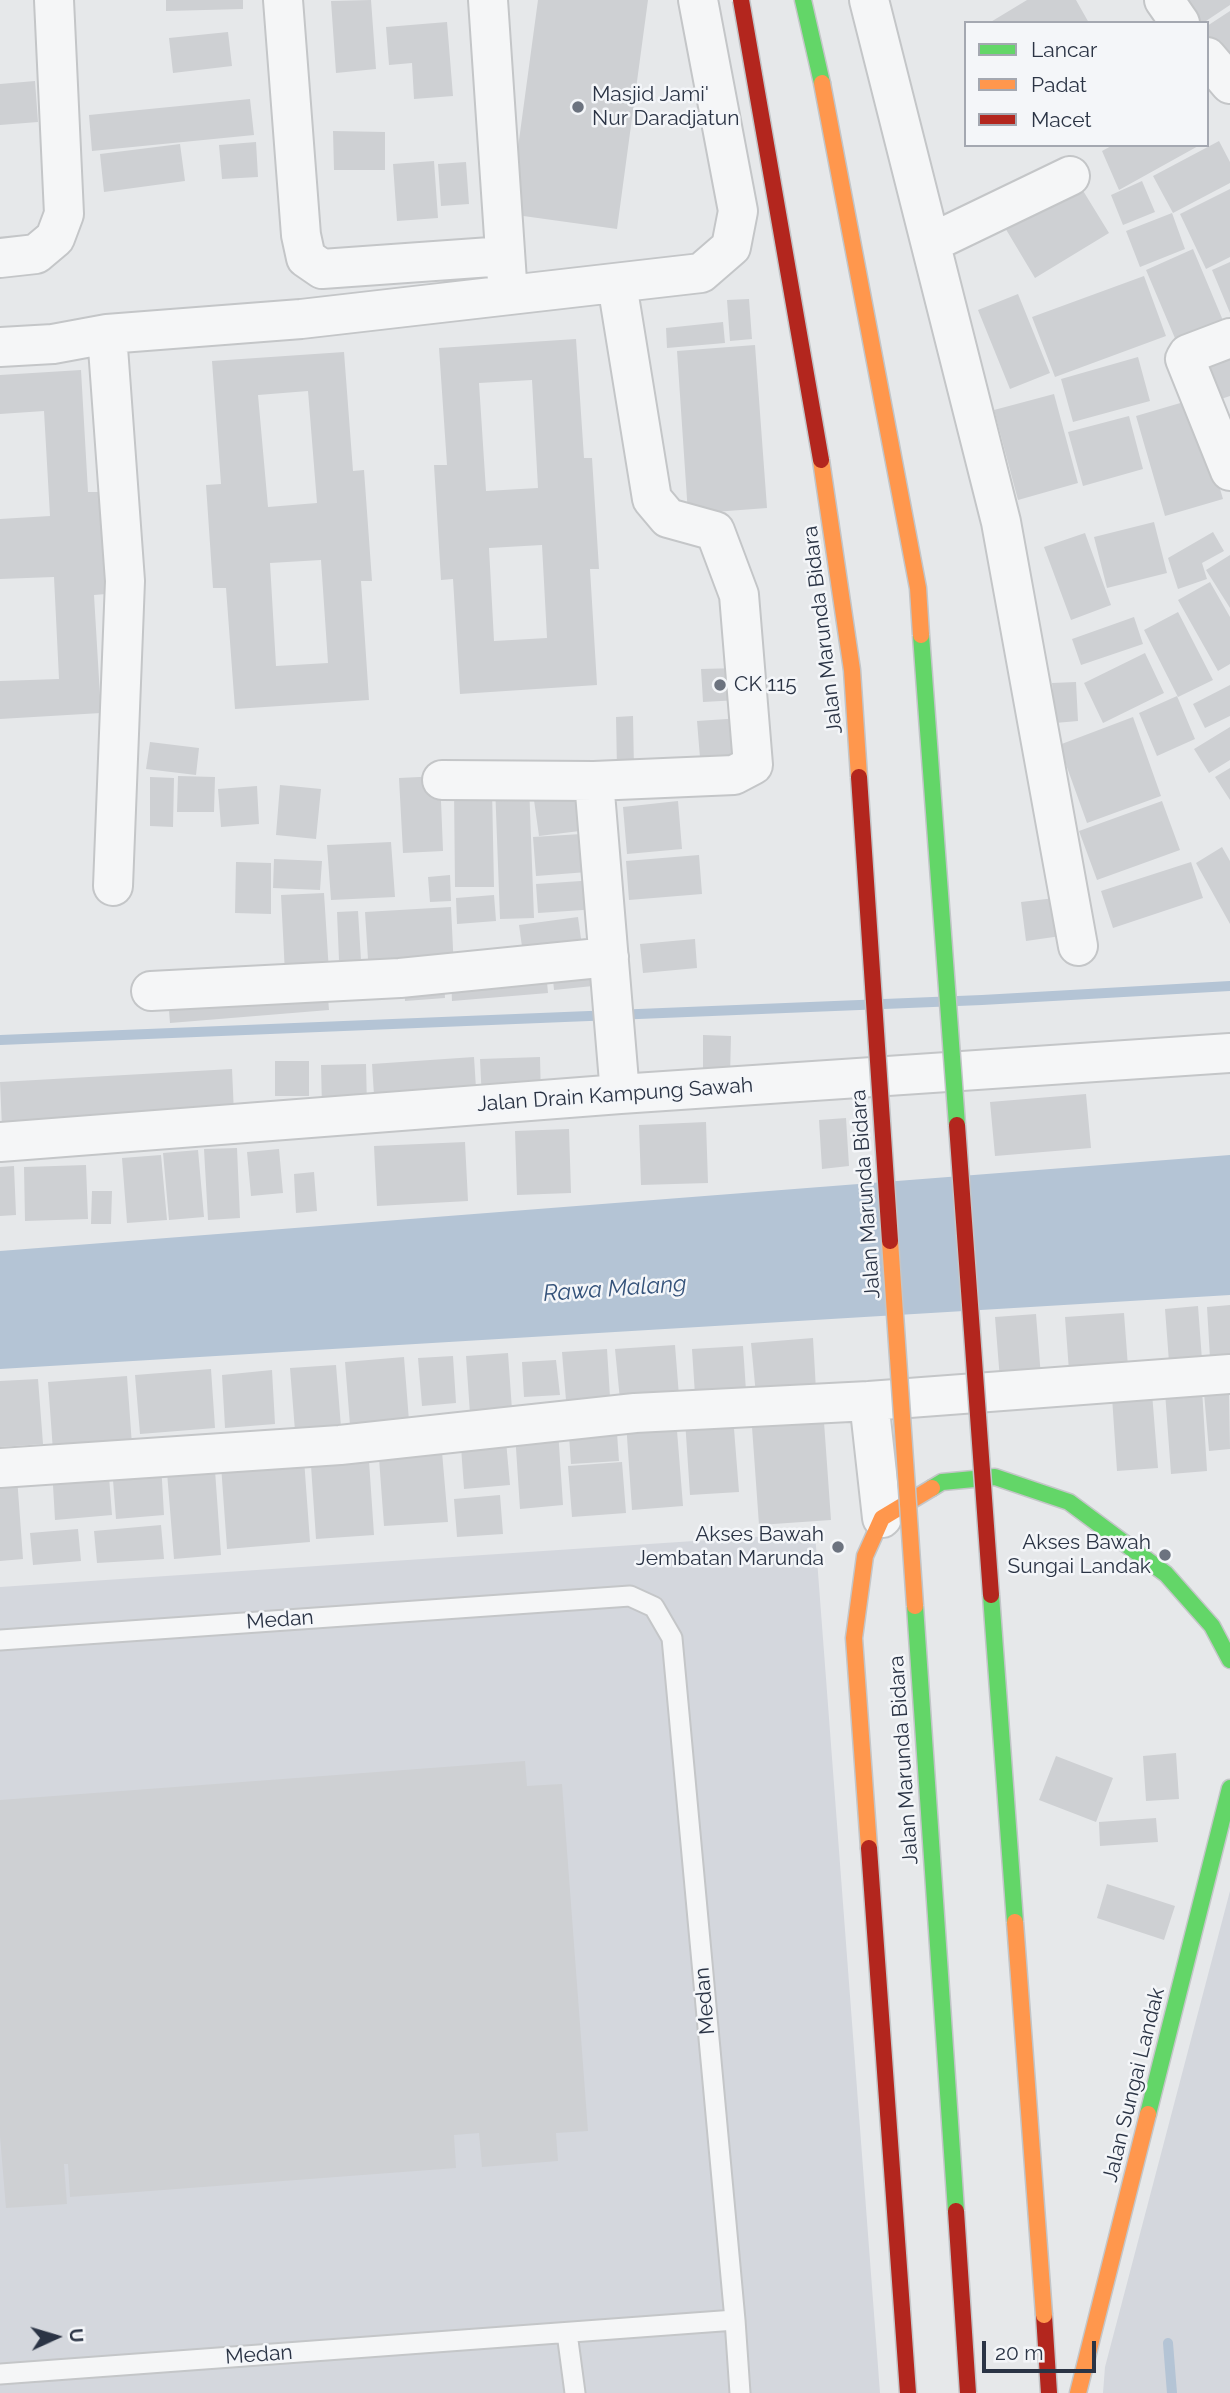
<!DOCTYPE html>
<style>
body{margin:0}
#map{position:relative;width:1230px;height:2393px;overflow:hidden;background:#e6e8ea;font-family:Raleway,sans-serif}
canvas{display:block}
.legend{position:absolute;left:964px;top:21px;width:245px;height:126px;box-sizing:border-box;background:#f4f6f9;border:2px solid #a4a8b1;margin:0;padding:9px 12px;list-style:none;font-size:21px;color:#2b3445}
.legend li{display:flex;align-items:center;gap:14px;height:35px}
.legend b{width:35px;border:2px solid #a4a8b1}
.north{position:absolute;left:21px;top:2302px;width:70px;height:70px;-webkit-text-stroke:5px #f4f6f9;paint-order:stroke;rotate:86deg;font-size:19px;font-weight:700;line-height:28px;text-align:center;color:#2b3445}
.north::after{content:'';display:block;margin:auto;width:24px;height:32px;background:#2b3445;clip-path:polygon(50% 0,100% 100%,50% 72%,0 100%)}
.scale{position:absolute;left:982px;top:2341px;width:114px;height:32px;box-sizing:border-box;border:4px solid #2b3445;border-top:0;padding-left:9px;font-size:21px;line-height:24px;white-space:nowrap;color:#2b3445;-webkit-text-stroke:5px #f4f6f9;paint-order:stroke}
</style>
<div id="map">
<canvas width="1230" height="2393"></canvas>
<ul class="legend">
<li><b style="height:9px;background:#63d668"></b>Lancar</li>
<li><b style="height:9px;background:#ff974d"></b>Padat</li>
<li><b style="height:9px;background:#b3261e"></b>Macet</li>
</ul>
<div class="north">U</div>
<div class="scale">20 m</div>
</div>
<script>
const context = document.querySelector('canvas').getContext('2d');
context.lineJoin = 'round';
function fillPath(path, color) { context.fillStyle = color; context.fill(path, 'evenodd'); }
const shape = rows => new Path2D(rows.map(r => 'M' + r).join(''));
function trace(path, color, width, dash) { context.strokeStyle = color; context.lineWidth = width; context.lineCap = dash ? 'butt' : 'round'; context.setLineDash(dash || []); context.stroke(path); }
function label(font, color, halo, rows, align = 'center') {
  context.font = font + ' Raleway,sans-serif'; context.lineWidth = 5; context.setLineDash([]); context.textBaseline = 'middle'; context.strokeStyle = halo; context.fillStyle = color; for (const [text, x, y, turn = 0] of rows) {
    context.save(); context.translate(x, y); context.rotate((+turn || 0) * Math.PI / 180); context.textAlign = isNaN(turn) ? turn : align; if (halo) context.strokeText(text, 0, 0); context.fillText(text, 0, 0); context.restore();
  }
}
fillPath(shape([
 [815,1533,880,2393,0,2393,0,1587],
 [1230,1891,1230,2393,1103,2393,1105,2367]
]), '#d4d7dd');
fillPath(shape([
 [1230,1155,1230,1295,0,1369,0,1251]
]), '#b4c4d5');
trace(shape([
 [0,1040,982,1000,1230,986],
 [1168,2343,1172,2393]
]), '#b4c4d5', 10);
fillPath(shape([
 [166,0,243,0,243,9,166,11],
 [371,0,376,69,336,73,331,1],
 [538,0,648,0,617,229,509,214],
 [1027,0,1076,0,1089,23,989,23],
 [1173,0,1230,0,1230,5,1203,23,1188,23],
 [1230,11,1230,73,1207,48,1207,26],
 [447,22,453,96,414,99,412,63,389,65,386,27],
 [228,32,232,66,173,73,169,38],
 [35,81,38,122,0,125,0,84],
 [250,99,254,135,92,151,89,115],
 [333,131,385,132,385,170,334,170],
 [1219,141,1230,162,1230,183,1173,213,1153,176],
 [256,142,258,177,222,179,219,145],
 [180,144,185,181,104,192,100,154],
 [1113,145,1200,145,1119,190,1102,151],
 [434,161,438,218,397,221,393,164],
 [466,162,469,204,441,206,438,164],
 [1074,176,1109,233,1035,278,1001,221],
 [1142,181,1155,212,1123,225,1111,195],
 [1230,189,1230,257,1206,269,1180,214],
 [1172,213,1185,249,1140,267,1126,231],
 [1193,249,1227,330,1180,350,1146,270],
 [1230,262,1230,313,1212,270],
 [1144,276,1166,336,1055,377,1032,317],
 [1018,294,1050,373,1010,389,978,310],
 [749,299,752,339,730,341,727,300],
 [723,322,725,343,667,348,666,328],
 [576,339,584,458,592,458,599,569,590,569,597,685,460,694,453,579,441,580,434,465,447,465,439,348],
 [532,380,538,488,486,491,479,383],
 [542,545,547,638,494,641,489,548],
 [755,345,767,508,688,514,677,351],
 [344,352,353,471,364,470,372,581,361,581,369,700,235,709,226,588,213,588,206,485,221,484,212,361],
 [308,391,317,503,268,507,258,395],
 [321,560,328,663,276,666,270,563],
 [1138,357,1150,401,1073,422,1061,379],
 [1230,357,1230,396,1212,402,1200,367],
 [81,370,88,492,100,492,106,594,94,595,101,713,0,719,0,681,59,679,54,577,0,579,0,519,50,516,44,411,0,414,0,375],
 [1054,394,1078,483,1018,500,994,410],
 [1194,399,1223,499,1165,516,1136,416],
 [1129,416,1143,469,1083,486,1068,432],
 [1154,522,1167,573,1107,588,1094,537],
 [1213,532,1224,551,1202,563,1207,579,1178,589,1168,558],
 [1085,533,1111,605,1071,620,1044,547],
 [1230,555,1230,608,1206,570],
 [1210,582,1230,617,1230,664,1218,671,1178,600],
 [1178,612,1213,680,1178,697,1144,630],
 [1134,617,1143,644,1081,665,1072,639],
 [1145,653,1164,693,1103,723,1084,683],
 [738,668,739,700,703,702,701,669],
 [1076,682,1078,721,1055,723,1052,683],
 [1230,685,1230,716,1205,728,1193,704],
 [1177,696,1195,739,1157,756,1139,713],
 [633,716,634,770,617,770,616,717],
 [1133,717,1161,796,1087,823,1059,745],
 [742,718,746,767,701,770,697,721],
 [1230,727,1230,760,1209,773,1194,749],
 [150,742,199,748,196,775,146,769],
 [1230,768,1230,800,1215,777],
 [178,776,215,777,214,812,177,812],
 [440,776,443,851,403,853,399,778],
 [150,777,174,778,173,827,150,826],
 [529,784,534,918,500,919,495,785],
 [280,785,321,789,316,839,276,835],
 [257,786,259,824,221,827,218,789],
 [582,787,588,830,539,836,533,793],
 [454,789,492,789,494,887,455,887],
 [678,801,682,849,627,854,623,807],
 [1162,801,1180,850,1097,880,1079,831],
 [597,833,600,871,536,876,533,837],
 [391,842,395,897,331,900,327,845],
 [1222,847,1230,861,1230,924,1196,863],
 [699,855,702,894,629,900,626,861],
 [274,859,322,861,320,890,273,888],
 [236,862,271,863,271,914,235,913],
 [1191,862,1203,898,1113,928,1101,891],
 [450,875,451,901,430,902,428,877],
 [596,880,598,909,538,913,536,884],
 [324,893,329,972,285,974,281,895],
 [494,895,496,921,457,924,456,898],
 [1055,898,1061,936,1026,941,1021,902],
 [451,907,454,970,369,975,365,912],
 [358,911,361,960,339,960,337,912],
 [578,917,583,953,524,961,519,925],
 [695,939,697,968,643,973,640,944],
 [600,965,603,985,554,990,552,969],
 [546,971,548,993,452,1001,451,979],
 [444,980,445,998,405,1001,404,982],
 [327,985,329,1010,170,1023,168,998],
 [703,1035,731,1036,730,1077,703,1076],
 [474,1057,477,1104,375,1111,372,1064],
 [540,1057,541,1097,482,1100,480,1059],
 [275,1061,309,1061,309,1096,275,1096],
 [366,1064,367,1107,322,1108,321,1065],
 [232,1069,234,1114,2,1128,0,1082],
 [1086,1094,1091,1148,995,1156,990,1102],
 [846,1118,849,1166,822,1169,819,1120],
 [706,1122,708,1183,641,1185,639,1125],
 [569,1129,571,1193,517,1195,515,1131],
 [465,1142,468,1201,377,1206,374,1146],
 [237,1148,240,1218,208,1220,204,1149],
 [279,1149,283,1193,251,1196,247,1152],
 [198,1150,204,1217,169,1220,163,1153],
 [161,1155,167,1220,127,1223,122,1158],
 [86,1165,88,1219,25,1221,24,1167],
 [14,1166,16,1215,0,1216,0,1167],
 [314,1172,317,1211,296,1213,294,1174],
 [92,1191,112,1191,111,1224,91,1224],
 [1230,1305,1230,1357,1210,1358,1207,1307],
 [1198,1306,1202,1360,1169,1362,1165,1309],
 [1124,1313,1128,1367,1069,1371,1065,1317],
 [1036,1314,1041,1377,1000,1380,995,1317],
 [813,1338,816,1390,756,1395,751,1343],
 [675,1345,679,1396,620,1400,615,1349],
 [743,1346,746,1391,695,1395,692,1349],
 [607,1349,610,1397,566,1400,562,1352],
 [508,1353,512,1410,470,1414,466,1356],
 [453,1356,456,1403,422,1406,418,1358],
 [404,1357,409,1421,350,1425,345,1362],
 [556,1360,560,1395,524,1397,522,1362],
 [336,1365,341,1427,295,1431,290,1368],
 [211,1369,215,1428,140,1434,135,1375],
 [272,1370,275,1424,225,1428,222,1375],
 [127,1376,132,1445,53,1451,48,1382],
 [38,1379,43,1444,0,1447,0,1381],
 [1202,1389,1207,1471,1171,1474,1165,1392],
 [1229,1391,1230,1449,1209,1451,1204,1393],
 [1152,1393,1158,1468,1117,1471,1112,1397],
 [733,1416,739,1492,690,1495,685,1420],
 [676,1418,683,1506,632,1510,626,1422],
 [616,1419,619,1461,571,1464,568,1422],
 [824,1422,831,1520,759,1525,752,1427],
 [505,1430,510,1485,464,1489,460,1433],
 [558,1430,563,1505,520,1509,515,1433],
 [441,1440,448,1522,384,1526,378,1445],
 [368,1446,374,1535,316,1539,310,1451],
 [214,1456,221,1555,174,1559,166,1460],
 [304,1459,310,1542,227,1549,221,1465],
 [622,1462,626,1513,572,1517,568,1466],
 [161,1463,164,1515,116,1519,112,1467],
 [108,1464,112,1515,55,1520,52,1468],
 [17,1477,23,1559,0,1561,0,1478],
 [500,1495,503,1534,457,1537,454,1499],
 [161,1525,164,1559,97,1563,94,1531],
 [78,1529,81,1561,33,1565,30,1533],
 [1176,1753,1179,1799,1146,1801,1143,1756],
 [1056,1756,1113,1778,1096,1822,1039,1800],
 [525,1761,527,1786,562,1784,588,2131,556,2133,558,2161,482,2167,479,2133,454,2135,456,2168,70,2197,68,2164,64,2164,67,2204,6,2208,0,2136,0,1800],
 [1156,1818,1158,1842,1100,1846,1099,1822],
 [1107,1884,1175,1906,1164,1940,1097,1918]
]), '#ced0d3');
const lane = shape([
 [0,1640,630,1596,654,1607,672,1638,735,2320,0,2374],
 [735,2320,740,2393],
 [567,2333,575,2393]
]);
const street = shape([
 [283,0,301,235,306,258,322,269,505,256],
 [488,0,507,281],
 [869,0,1001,522,1078,946],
 [1164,0,1180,23],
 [1207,57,1230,84],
 [931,243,1070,176],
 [0,258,36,254,55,238,64,214,54,0],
 [617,284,652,499,668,518,715,531,739,595,753,765,734,775,594,781,620,1094],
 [107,334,125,581,113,886],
 [1230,338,1188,354,1185,359,1230,471],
 [0,347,53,344,107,334,301,319,701,273,731,247,738,211,698,0],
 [442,780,594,781],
 [151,991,400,978,609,957],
 [0,1142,620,1094,1230,1053],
 [869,1401,882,1518],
 [0,1468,340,1445,635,1413,869,1401,1230,1374]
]);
const fast = shape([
 [803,0,822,83],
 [932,1488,942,1482,995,1477,1069,1502,1166,1574,1212,1626,1230,1660],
 [1148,2114,1230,1788]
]);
const slow = shape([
 [869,1848,854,1638,865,1556,882,1518,932,1488],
 [1078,2393,1148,2114]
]);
const jam = shape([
 [869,1848,908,2393],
 [1044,2315,1049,2393]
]);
trace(lane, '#c4c6c8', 23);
trace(street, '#c4c6c8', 42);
trace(fast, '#c4c6c8', 19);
trace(slow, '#c4c6c8', 19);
trace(jam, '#c4c6c8', 19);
trace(lane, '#f5f6f7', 19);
trace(street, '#f5f6f7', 38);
trace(fast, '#63d668', 16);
trace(slow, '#ff974d', 16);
trace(jam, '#b3261e', 16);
const fastBridge = shape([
 [921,635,957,1125],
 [991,1595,1015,1922],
 [915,1606,956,2211]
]);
const slowBridge = shape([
 [822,83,918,588,921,635],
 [821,460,852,670,859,777],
 [890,1241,915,1606],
 [1015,1922,1044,2315]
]);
const jamBridge = shape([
 [741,0,821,460],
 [859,777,890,1241],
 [957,1125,991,1595],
 [956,2211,968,2393]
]);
trace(fastBridge, '#c2c5c8', 19, []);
trace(slowBridge, '#c2c5c8', 19, []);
trace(jamBridge, '#c2c5c8', 19, []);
trace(fastBridge, '#63d668', 16);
trace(slowBridge, '#ff974d', 16);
trace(jamBridge, '#b3261e', 16);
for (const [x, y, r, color] of [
 [578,107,7,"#6c737f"],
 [720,685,7,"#6c737f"],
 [838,1547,7,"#6c737f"],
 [1165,1555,7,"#6c737f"]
]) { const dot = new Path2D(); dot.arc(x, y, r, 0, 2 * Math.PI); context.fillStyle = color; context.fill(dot); trace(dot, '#f4f6f9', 2.5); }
label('21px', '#2b3445', '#f4f6f9', [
 ["Masjid Jami'",592,95],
 ["Nur Daradjatun",592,119],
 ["CK 115",734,685],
 ["Akses Bawah",824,1535,"right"],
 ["Jembatan Marunda",824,1559,"right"],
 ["Akses Bawah",1151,1543,"right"],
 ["Sungai Landak",1151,1567,"right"]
], 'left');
label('21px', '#2b3445', '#f4f6f9', [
 ["Jalan Marunda Bidara",823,630,-97],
 ["Jalan Drain Kampung Sawah",615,1095,-4],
 ["Jalan Marunda Bidara",866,1194,-94],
 ["Medan",280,1620,-4],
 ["Jalan Marunda Bidara",904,1760,-94],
 ["Medan",705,2001,-95],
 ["Jalan Sungai Landak",1134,2085,-76],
 ["Medan",259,2355,-4]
]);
label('italic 23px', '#34527a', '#f4f6f9', [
 ["Rawa Malang",615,1289,-4]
]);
</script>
